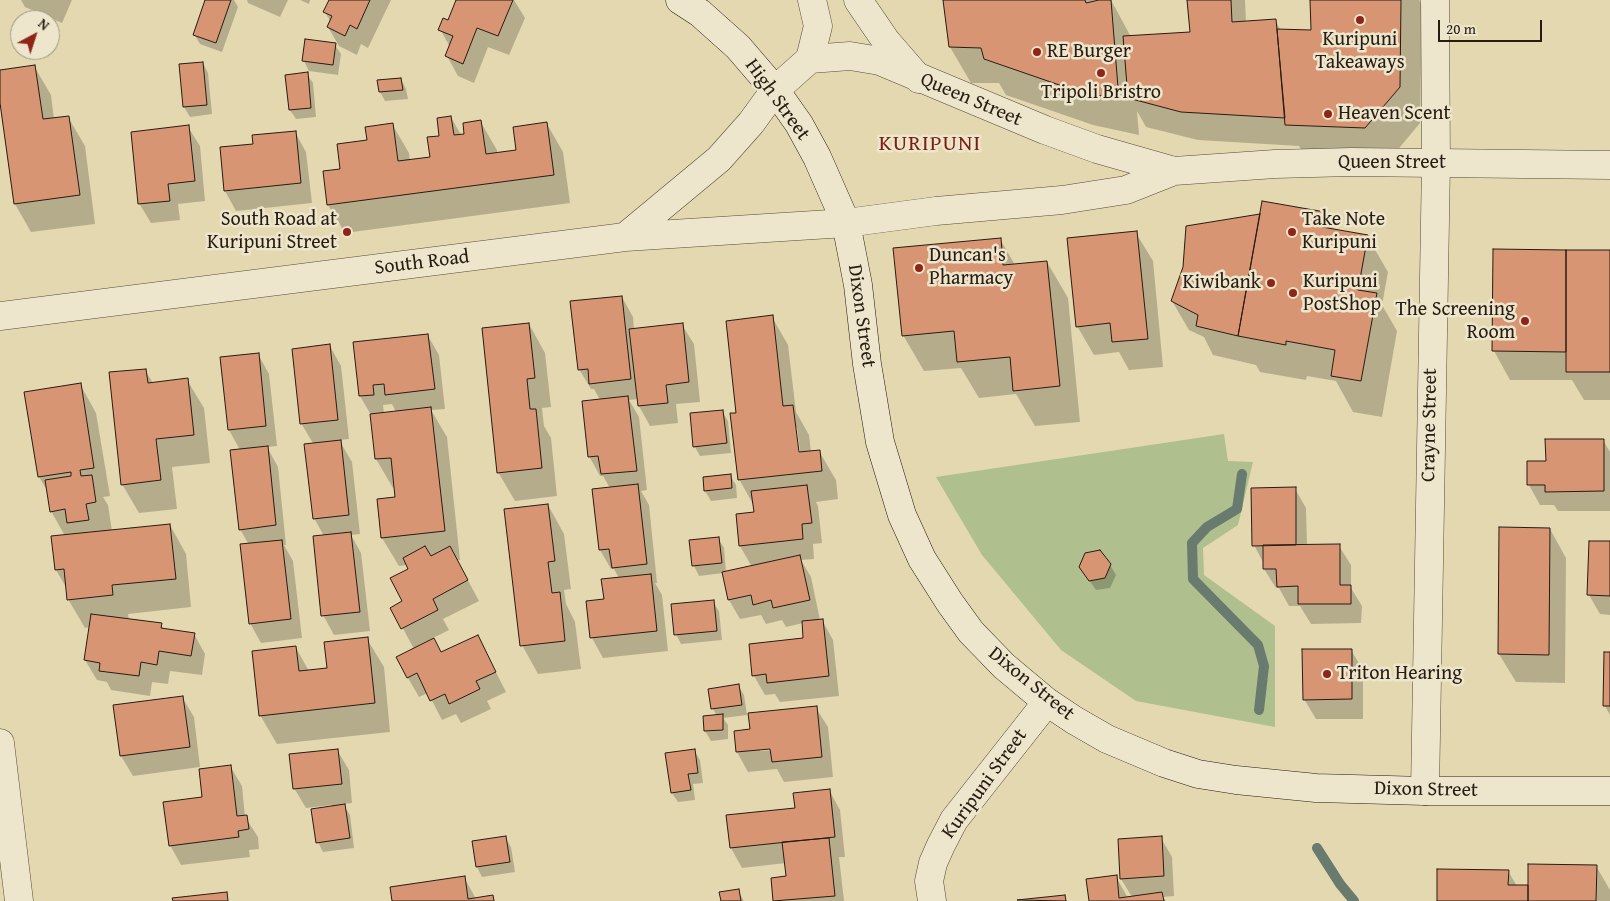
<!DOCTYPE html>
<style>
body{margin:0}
#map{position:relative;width:1610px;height:901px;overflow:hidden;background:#e3d8b0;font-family:"Gentium Book Plus",serif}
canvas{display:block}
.north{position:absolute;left:10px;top:10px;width:50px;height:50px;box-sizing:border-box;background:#ede6cc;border:1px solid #9e9582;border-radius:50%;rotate:40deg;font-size:14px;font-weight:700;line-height:20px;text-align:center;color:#271b12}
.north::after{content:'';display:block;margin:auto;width:18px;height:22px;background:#8f2418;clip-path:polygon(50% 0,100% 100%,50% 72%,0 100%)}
.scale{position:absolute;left:1438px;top:20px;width:104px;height:22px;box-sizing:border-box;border:2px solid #271b12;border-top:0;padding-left:6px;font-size:15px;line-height:18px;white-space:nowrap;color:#271b12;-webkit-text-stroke:4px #ede6cc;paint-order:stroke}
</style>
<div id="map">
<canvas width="1610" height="901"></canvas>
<div class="north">N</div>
<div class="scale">20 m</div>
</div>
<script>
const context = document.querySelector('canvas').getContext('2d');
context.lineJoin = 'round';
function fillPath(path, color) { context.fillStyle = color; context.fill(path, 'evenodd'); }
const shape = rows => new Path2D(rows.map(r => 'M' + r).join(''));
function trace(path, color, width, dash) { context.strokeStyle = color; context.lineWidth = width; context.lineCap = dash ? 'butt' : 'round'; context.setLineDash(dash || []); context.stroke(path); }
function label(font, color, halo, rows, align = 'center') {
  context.font = font + ' "Gentium Book Plus",serif'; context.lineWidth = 5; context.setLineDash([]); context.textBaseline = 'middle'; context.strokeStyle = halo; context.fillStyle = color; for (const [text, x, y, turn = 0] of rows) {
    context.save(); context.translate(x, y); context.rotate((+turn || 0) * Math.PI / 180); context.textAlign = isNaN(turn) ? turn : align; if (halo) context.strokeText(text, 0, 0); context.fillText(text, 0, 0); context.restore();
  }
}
fillPath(shape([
 [1224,434,1228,461,1253,462,1238,525,1203,548,1204,575,1275,626,1275,727,1136,701,1061,650,982,555,936,477]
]), '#b0bf8e');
fillPath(shape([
 [21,0,72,0,62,23,25,7],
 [206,0,234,0,238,7,222,52,200,44,194,34],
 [247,0,288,0,280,17,248,3],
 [300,0,310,0,309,4],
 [330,0,391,0,368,48,361,44,357,55,339,46,328,27,330,21,325,12],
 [457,0,514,0,525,18,509,55,488,47,474,83,458,76,447,56,450,47,440,29,449,21],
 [944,0,1098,0,1099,1,1111,0,1131,37,1192,33,1188,0,1245,0,1246,22,1275,20,1281,31,1312,31,1311,0,1419,0,1422,6,1420,123,1386,164,1307,160,1299,146,1198,140,1146,127,1137,111,1139,135,1093,125,1006,95,999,83,971,83,950,47],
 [335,45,341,54,338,75,309,71,304,61],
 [203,63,208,73,212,114,190,117,184,107],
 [34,66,51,95,54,119,68,117,85,146,95,224,31,232,15,204,0,94,0,71],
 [307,74,313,83,316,117,296,119,290,110],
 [401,79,406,89,408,99,385,101,380,92],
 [451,117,461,135,466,135,480,121,497,150,497,154,517,151,547,124,563,152,570,203,345,233,328,205,341,170,368,141,392,124,409,153,410,161,431,158],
 [188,127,200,146,205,201,178,204,180,220,151,223,139,203],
 [295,132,306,152,312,203,236,211,225,191,254,145],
 [1324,213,1334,230,1367,236,1388,272,1382,305,1397,331,1382,417,1353,412,1336,381,1307,376,1306,380,1260,372,1256,365,1213,355,1204,337,1189,330,1172,301],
 [1136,233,1153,261,1163,367,1129,370,1119,352,1094,355,1077,326],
 [1000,239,1015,265,1047,262,1068,298,1080,422,1035,426,1016,394,979,398,961,368,924,371,903,335],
 [1610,252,1610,400,1584,400,1572,380,1510,380,1494,351],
 [622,297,633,317,634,330,682,325,694,344,700,402,676,404,678,423,650,426,639,406,638,399,629,400,639,417,647,490,641,491,649,505,657,583,655,583,662,595,668,651,603,658,592,638,588,602,605,600,619,578,614,569,611,569,600,550,610,488,603,476,600,476,589,456,600,400,594,389,591,389,579,369],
 [772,317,788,345,796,412,809,435,811,452,819,451,836,480,838,499,816,502,818,506,822,543,813,544,814,559,801,560,811,577,820,620,822,620,833,640,839,696,780,702,775,694,765,695,754,676,805,640,803,623,786,627,782,620,766,624,761,615,740,619,729,600,723,573,699,576,694,566,691,541,718,538,724,548,726,572,752,567,740,546,737,515,755,513,754,506,739,479,738,414],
 [794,425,797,428,801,458,798,458],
 [529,324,545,353,551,407,542,408,544,426,551,438,557,496,515,501,498,472],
 [428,336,439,355,445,409,431,410,447,437,460,560,457,560,479,601,443,619,449,630,433,638,442,654,478,637,506,692,487,701,491,709,461,723,456,714,442,720,428,693,419,697,408,678,414,649,392,608,404,602,409,569,407,565,399,566,382,538,397,498,396,487,393,488,376,459,371,415,360,396,354,344],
 [392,404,396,412,384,414,383,405],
 [330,346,341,366,349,439,339,440,352,462,360,534,351,535,361,553,370,631,334,635,323,615,324,536,314,518,314,445,301,423],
 [258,354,269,374,277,446,267,447,278,467,286,545,284,545,293,561,302,638,261,643,250,623,249,545,240,529,240,450,229,430],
 [145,370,153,383,187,380,204,408,210,463,172,467,177,509,139,513,122,484],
 [80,384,96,413,110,496,103,497,108,505,112,531,170,525,186,554,191,607,128,614,129,620,161,625,164,630,194,634,205,654,202,675,170,671,168,684,152,682,150,696,111,690,107,682,97,680,85,660,90,627,85,628,68,599,67,589,56,570,65,536,51,511,48,492,39,477],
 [722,411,728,421,731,453,700,456,695,447],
 [1603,440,1610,452,1610,511,1558,511,1554,505,1540,505,1529,485,1547,462],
 [730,475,736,485,737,498,711,501,705,491,704,478],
 [1295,489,1306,508,1307,546,1339,546,1351,565,1351,588,1362,606,1361,623,1311,624,1300,606,1289,606,1279,588,1276,588,1264,569,1264,564,1254,545],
 [548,505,564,534,571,589,564,590,566,604,575,622,581,669,538,674,522,645],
 [1550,529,1566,558,1565,683,1516,682,1499,654],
 [1610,543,1610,615,1600,614,1589,595],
 [1110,565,1116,575,1110,588,1096,590,1080,567],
 [713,602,719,611,722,640,681,644,676,634],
 [367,639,384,667,390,732,277,744,260,715,296,648,309,671,329,669],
 [1351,650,1363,670,1363,719,1316,719,1304,699],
 [1610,653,1610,715,1605,706],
 [738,685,744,695,747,715,723,718,728,725,728,739,711,741,705,731,717,716,713,709,710,690],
 [182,697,194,717,200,767,133,776,121,756,115,706],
 [816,708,828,727,833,777,784,782,777,769,748,772,737,752,751,731],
 [776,747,777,750,760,751,760,749],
 [337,750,349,770,352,803,343,804,350,815,354,848,323,852,318,842,332,805,306,808,294,788],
 [694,750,700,760,703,783,693,784,695,800,678,802,672,793],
 [230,766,242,786,245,817,258,837,259,849,249,850,250,857,181,865,170,845,204,798],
 [829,790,840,810,845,857,839,857,844,901,775,901,772,879,788,877,786,863,742,868,731,848,727,816,796,809],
 [505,837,511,847,515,872,482,877,477,867,473,842],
 [1161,838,1172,857,1174,896,1163,897,1166,901,1090,901,1116,877,1128,898,1132,897,1121,879],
 [1596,866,1610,890,1610,901,1438,901,1508,871,1517,886,1529,886],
 [464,877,476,899,492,896,495,901,393,901],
 [738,891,744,901,722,901],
 [1064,896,1067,901,1019,901]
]), '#0003');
trace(shape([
 [1242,474,1237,509,1207,527,1192,543,1193,579,1258,645,1264,666,1259,710],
 [1317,848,1340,884,1354,901]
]), '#697a6e', 10);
const building = shape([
 [205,0,231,0,216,43,193,35,205,0],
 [329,0,370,0,357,29,350,25,345,36,327,27,332,16,323,12,329,0],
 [456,0,513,0,498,36,477,28,463,64,445,56,453,36,438,30,443,18,448,20,456,0],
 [943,0,1085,0,1086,3,1099,0,1111,0,1119,100,1071,89,984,59,981,48,949,47,943,0],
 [1187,0,1231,0,1232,22,1276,19,1285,118,1181,112,1128,98,1123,36,1190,32,1187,0],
 [1310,0,1401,0,1400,87,1365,128,1285,125,1277,29,1311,30,1310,0],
 [305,39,336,43,333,65,302,61,305,39],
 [203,62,207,105,183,107,179,64,203,62],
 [35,65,43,119,69,116,80,195,14,204,0,103,0,70,35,65],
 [308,72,311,108,289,110,285,75,308,72],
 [401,78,403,90,379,92,377,80,401,78],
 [451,116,454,135,464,134,463,123,481,120,486,154,516,150,513,127,547,122,554,175,327,205,323,171,340,169,337,144,367,140,365,127,393,123,398,161,430,157,427,137,439,136,437,118,451,116],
 [189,125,195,181,168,184,170,201,138,204,131,132,189,125],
 [296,131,301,183,224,191,220,147,253,144,252,135,296,131],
 [1262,201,1325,212,1322,227,1368,235,1358,290,1377,293,1361,381,1331,376,1335,350,1286,341,1286,345,1238,336,1262,201],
 [1260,214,1238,336,1196,326,1198,315,1171,301,1183,267,1186,226,1260,214],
 [1137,231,1148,339,1112,342,1110,323,1076,327,1067,238,1137,231],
 [1001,238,1003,265,1047,261,1060,386,1013,391,1010,357,957,362,954,331,902,336,893,248,1001,238],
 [1493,249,1566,250,1566,352,1492,351,1493,249],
 [1566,250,1610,250,1610,372,1566,372,1566,250],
 [622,296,631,379,589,384,588,369,578,370,570,301,622,296],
 [773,315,783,406,793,405,799,452,820,450,822,471,738,480,730,413,736,413,726,321,773,315],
 [529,323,535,378,527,379,530,409,536,409,542,468,497,473,482,328,529,323],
 [683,323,689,382,666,385,668,403,638,406,629,329,683,323],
 [428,334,435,389,385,395,384,384,373,385,374,395,359,396,353,342,428,334],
 [330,344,338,420,300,424,292,349,330,344],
 [259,353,266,426,228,430,220,357,259,353],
 [146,369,148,383,188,378,194,435,156,439,161,480,121,485,109,372,146,369],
 [81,383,94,468,80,470,81,476,92,475,96,502,86,504,89,520,67,523,65,509,50,512,45,480,71,476,71,472,38,477,24,392,81,383],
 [628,396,637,471,601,474,598,456,588,457,582,401,628,396],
 [431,407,445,531,381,538,377,499,395,497,391,458,375,459,370,414,431,407],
 [723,410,727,443,693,447,690,413,723,410],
 [1545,439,1604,439,1604,491,1545,492,1545,485,1527,485,1527,461,1546,461,1545,439],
 [341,440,349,515,313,519,304,444,341,440],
 [268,446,276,525,239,530,230,450,268,446],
 [731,474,732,488,704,491,703,477,731,474],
 [638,484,647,564,612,568,609,549,599,550,592,489,638,484],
 [807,485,812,523,802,524,803,539,739,546,736,514,754,512,751,491,807,485],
 [1296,487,1296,545,1252,546,1251,488,1296,487],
 [548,504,555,561,548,562,552,593,560,592,565,641,520,646,504,509,548,504],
 [170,524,176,579,112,585,113,595,67,600,64,569,55,570,51,536,170,524],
 [1499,527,1550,528,1549,655,1498,654,1499,527],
 [351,532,360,612,321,616,313,536,351,532],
 [719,537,722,563,692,566,689,540,719,537],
 [282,540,291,619,249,624,240,544,282,540],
 [1589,541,1610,541,1610,596,1587,595,1589,541],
 [1340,544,1340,585,1351,585,1351,604,1298,604,1298,586,1277,587,1276,569,1263,569,1263,545,1340,544],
 [425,546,431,556,450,546,468,580,433,599,438,610,401,629,390,608,402,601,390,578,408,569,403,558,425,546],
 [1100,550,1111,564,1105,578,1089,581,1079,567,1085,553,1100,550],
 [800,555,810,600,773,608,771,600,753,605,751,595,728,600,722,572,800,555],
 [651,574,657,631,590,638,586,601,604,599,601,579,651,574],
 [714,600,717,631,674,635,671,604,714,600],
 [91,614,162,623,161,628,195,633,191,656,159,651,157,665,141,662,139,676,99,671,100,663,84,660,91,614],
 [823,619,829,676,767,683,766,674,752,676,749,644,803,638,802,621,823,619],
 [478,635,496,672,476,681,480,689,449,704,445,694,430,701,417,673,407,678,396,657,434,638,441,652,478,635],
 [368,637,375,703,259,716,252,651,296,646,299,671,327,668,324,642,368,637],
 [1302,649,1352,649,1352,699,1303,700,1302,649],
 [1604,652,1610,652,1610,706,1603,706,1604,652],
 [739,684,742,705,711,709,708,689,739,684],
 [183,696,190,747,120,756,113,705,183,696],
 [817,706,822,757,772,762,770,749,736,752,734,731,750,729,748,713,817,706],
 [723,714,723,730,704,731,703,716,723,714],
 [338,749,342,784,293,789,289,754,338,749],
 [695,749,698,773,688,774,691,790,671,793,665,753,695,749],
 [231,765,237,816,247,815,249,829,238,831,239,837,169,846,163,802,202,797,199,769,231,765],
 [830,789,835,837,730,848,726,815,795,808,793,793,830,789],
 [345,804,350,838,316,843,311,809,345,804],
 [506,836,510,862,476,867,472,841,506,836],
 [1162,836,1164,876,1120,879,1118,839,1162,836],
 [829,838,835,896,773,901,771,878,786,876,782,842,829,838],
 [1528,864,1597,865,1596,901,1528,901,1528,864],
 [1437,869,1509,870,1508,885,1528,885,1528,901,1437,901,1437,869],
 [1117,875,1119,898,1162,892,1164,901,1089,901,1086,879,1117,875],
 [465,876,468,899,493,895,494,901,392,901,390,887,465,876],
 [739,889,741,901,721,901,719,892,739,889],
 [227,892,228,901,173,901,172,898,227,892],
 [1065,895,1066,901,1017,900,1065,895]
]);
fillPath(building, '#d89573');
trace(building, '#271b12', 1);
const minor = shape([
 [858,0,886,41,919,79],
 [810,59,818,26,812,0],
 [0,743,19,901],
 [1425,791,1436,163,1435,0]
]);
const tertiary = shape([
 [625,237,719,159,751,123,775,90,810,59,850,56,880,61,1045,130,1097,149,1174,171],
 [0,316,625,237,846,223,936,211,1062,200,1126,190,1174,171,1275,164,1351,162,1610,165],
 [932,901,929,881,933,863,941,845,954,820,1047,702]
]);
const secondary = shape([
 [680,0,700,13,738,47,775,90,799,124,817,157,846,223,858,285,867,364,880,442,902,515,922,559,950,603,971,632,1004,666,1047,702,1074,720,1107,739,1164,763,1198,774,1236,780,1316,788,1425,791,1610,791]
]);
trace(minor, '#564a3a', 29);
trace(tertiary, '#564a3a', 29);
trace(secondary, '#271b12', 29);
trace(minor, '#ede6cc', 28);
trace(tertiary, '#ede6cc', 28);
trace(secondary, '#ede6cc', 28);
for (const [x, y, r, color] of [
 [1360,20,5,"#8f2418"],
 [1037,52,5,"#8f2418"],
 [1101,73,5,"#8f2418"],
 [1328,114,5,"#8f2418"],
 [347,232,5,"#8f2418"],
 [1292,232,5,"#8f2418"],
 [919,268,5,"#8f2418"],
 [1271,283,5,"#8f2418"],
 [1293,293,5,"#8f2418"],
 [1525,321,5,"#8f2418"],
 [1327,674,5,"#8f2418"]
]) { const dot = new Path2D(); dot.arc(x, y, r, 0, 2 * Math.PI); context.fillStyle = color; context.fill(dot); trace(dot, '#ede6cc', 2); }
label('20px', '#271b12', '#ede6cc', [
 ["Kuripuni",1360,40,"center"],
 ["Takeaways",1360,63,"center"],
 ["RE Burger",1047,52],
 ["Tripoli Bristro",1101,93,"center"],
 ["Heaven Scent",1338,114],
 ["South Road at",337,220,"right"],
 ["Kuripuni Street",337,243,"right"],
 ["Take Note",1302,220],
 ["Kuripuni",1302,243],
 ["Duncan's",929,256],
 ["Pharmacy",929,279],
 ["Kuripuni",1303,282],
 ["PostShop",1303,305],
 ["Kiwibank",1261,283,"right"],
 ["The Screening",1515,310,"right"],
 ["Room",1515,333,"right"],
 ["Triton Hearing",1337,674]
], 'left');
label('20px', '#271b12', '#ede6cc', [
 ["High Street",777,100,54],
 ["Queen Street",971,100,23],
 ["Queen Street",1392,163],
 ["South Road",422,263,-7],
 ["Dixon Street",861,316,82],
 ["Crayne Street",1430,425,-89],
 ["Dixon Street",1031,684,39],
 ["Kuripuni Street",985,784,-54],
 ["Dixon Street",1426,790,1]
]);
context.letterSpacing = '1px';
label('22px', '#7a1f14', '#ede6cc', [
 ["KURIPUNI",930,144]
]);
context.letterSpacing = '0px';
</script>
